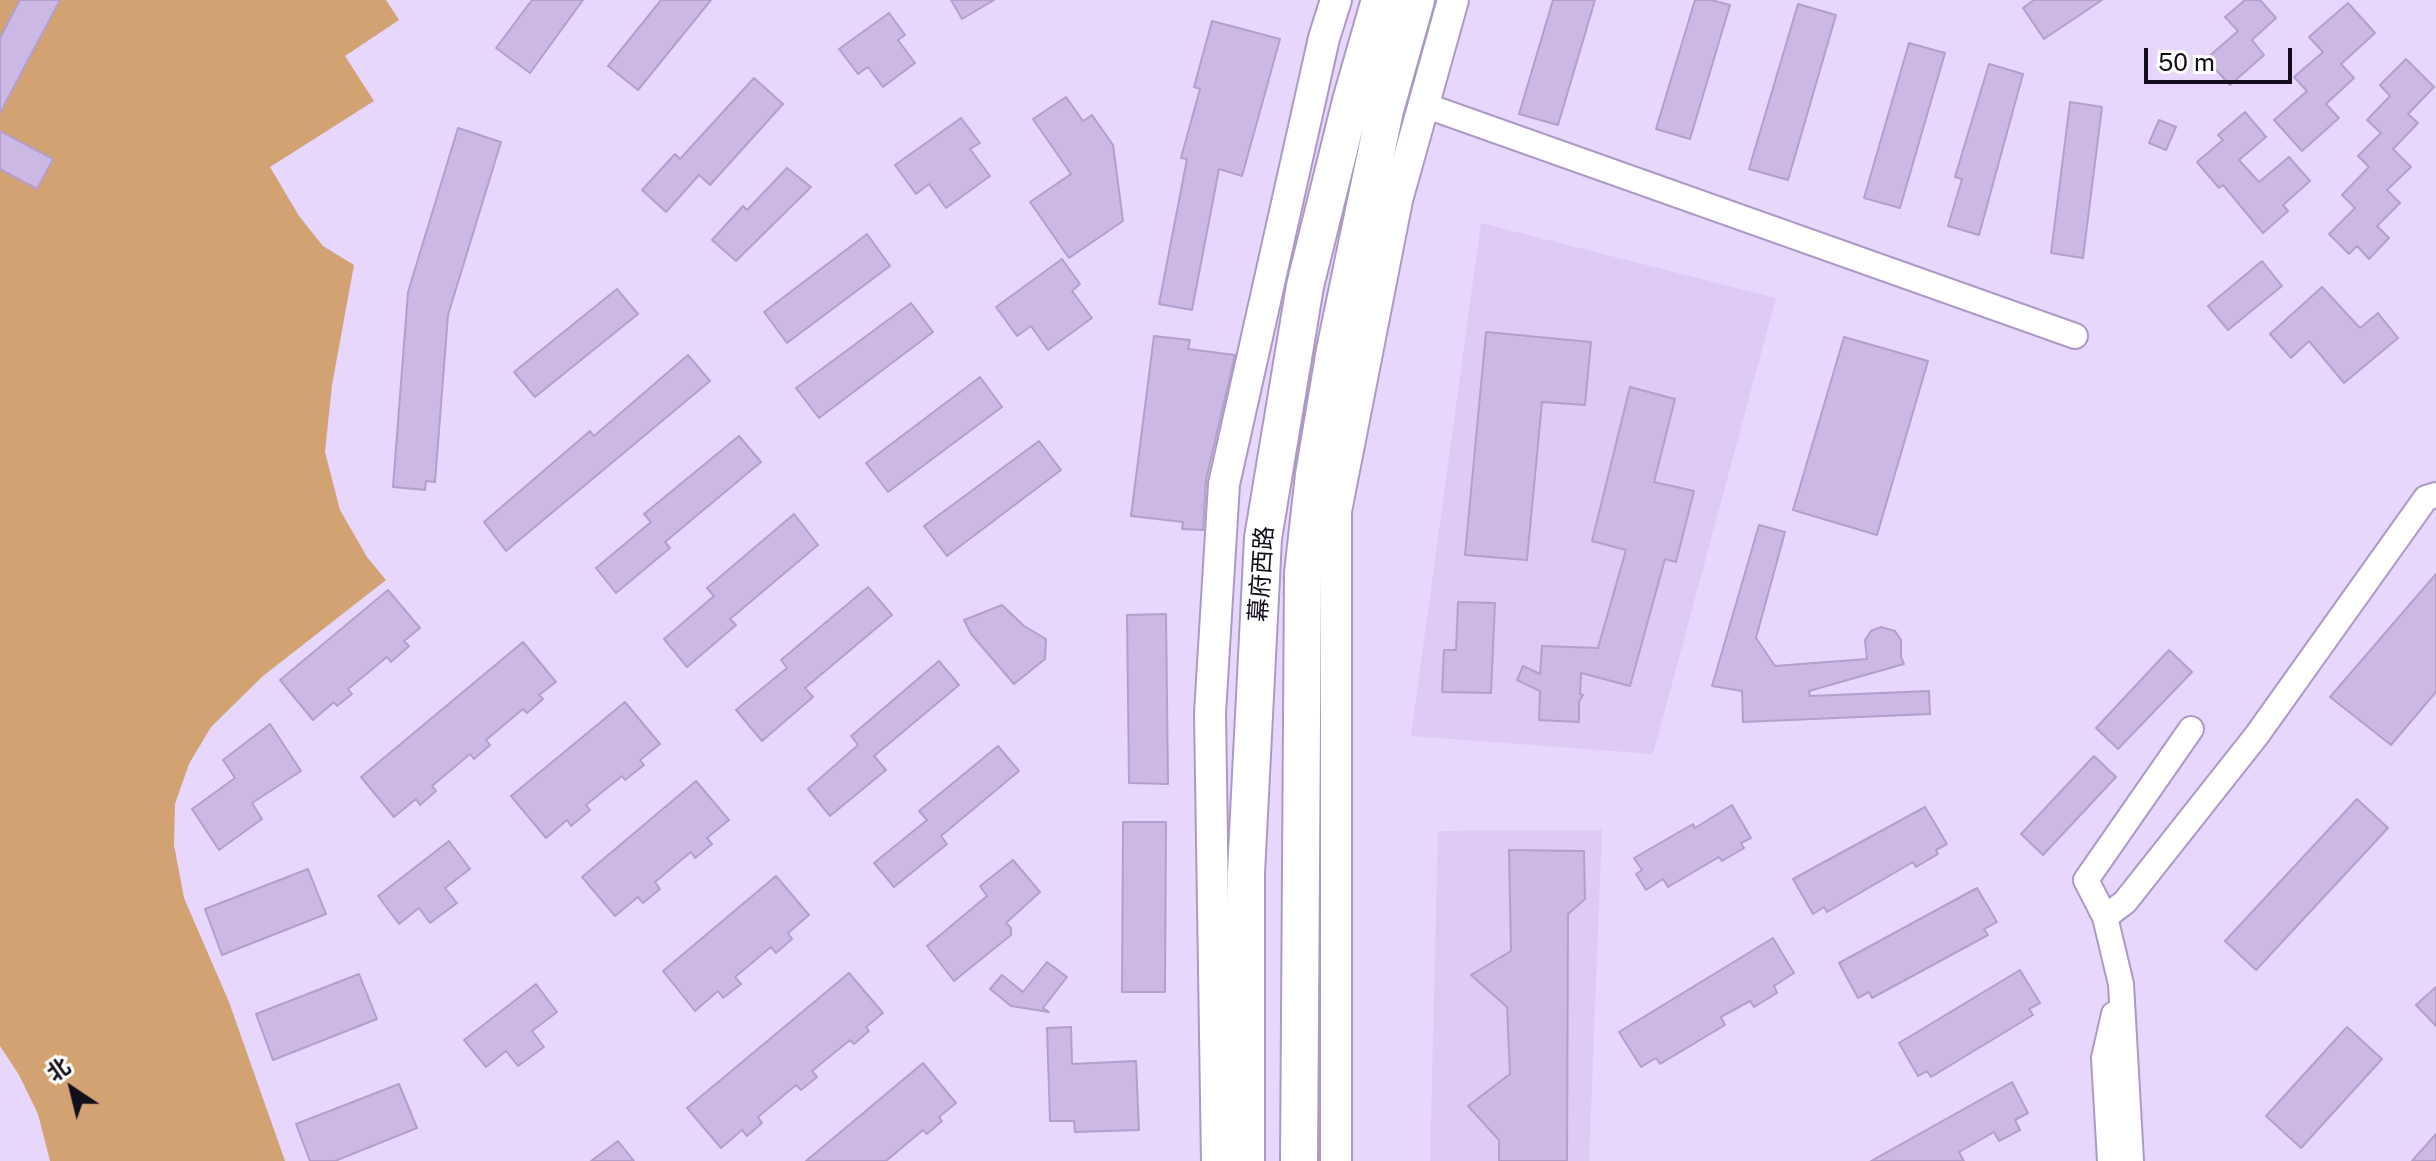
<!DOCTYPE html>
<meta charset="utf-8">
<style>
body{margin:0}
#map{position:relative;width:2436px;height:1161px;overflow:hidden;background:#e7d7fc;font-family:"Public Sans","Noto Sans SC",sans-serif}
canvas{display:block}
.north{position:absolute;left:32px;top:1049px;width:80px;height:80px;-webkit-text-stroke:6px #fff;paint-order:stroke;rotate:325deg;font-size:22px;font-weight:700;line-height:32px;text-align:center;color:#140d1c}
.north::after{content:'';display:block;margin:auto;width:28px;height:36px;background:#140d1c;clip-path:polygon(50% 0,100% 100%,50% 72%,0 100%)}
.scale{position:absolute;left:2144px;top:48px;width:148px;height:36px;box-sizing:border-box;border:4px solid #140d1c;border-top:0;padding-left:10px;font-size:24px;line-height:28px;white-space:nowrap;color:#140d1c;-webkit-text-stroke:6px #fff;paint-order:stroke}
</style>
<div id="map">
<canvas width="2436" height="1161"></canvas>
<div class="north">北</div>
<div class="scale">50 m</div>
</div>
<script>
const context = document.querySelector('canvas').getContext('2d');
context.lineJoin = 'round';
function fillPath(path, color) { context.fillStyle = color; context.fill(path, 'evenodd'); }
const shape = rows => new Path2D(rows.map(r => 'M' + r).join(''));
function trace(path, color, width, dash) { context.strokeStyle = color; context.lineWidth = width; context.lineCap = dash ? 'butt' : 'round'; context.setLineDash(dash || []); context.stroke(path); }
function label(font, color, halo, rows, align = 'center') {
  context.font = font + ' "Public Sans","Noto Sans SC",sans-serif'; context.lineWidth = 8; context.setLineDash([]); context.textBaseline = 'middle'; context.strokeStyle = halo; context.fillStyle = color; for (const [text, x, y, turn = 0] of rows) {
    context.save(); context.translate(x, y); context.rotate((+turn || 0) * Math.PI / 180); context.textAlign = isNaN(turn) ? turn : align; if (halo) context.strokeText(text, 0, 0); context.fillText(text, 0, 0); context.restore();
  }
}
fillPath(shape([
 [1481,223,1776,298,1653,754,1411,736],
 [1602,830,1589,1161,1430,1161,1438,831]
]), '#ddcaf5');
fillPath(shape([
 [0,0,386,0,399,20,345,56,374,101,270,167,299,216,323,246,354,265,332,385,325,452,340,510,367,557,386,580,263,676,211,727,189,764,175,804,174,845,184,898,229,1002,285,1161,50,1161,38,1114,19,1075,0,1046]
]), '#d3a273');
const building = shape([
 [20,0,60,0,0,113,0,38,20,0],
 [532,0,583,0,530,73,496,48,532,0],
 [661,0,711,0,638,90,608,66,661,0],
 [951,0,994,0,962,19,951,0],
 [1553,0,1595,0,1558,125,1519,114,1553,0],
 [1695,0,1711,0,1730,5,1690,139,1656,129,1695,0],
 [2034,0,2102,0,2044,39,2023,8,2034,0],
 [2245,0,2260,0,2276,18,2252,40,2264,55,2230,85,2206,59,2238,31,2225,17,2245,0],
 [2348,3,2375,33,2341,64,2354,78,2326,104,2339,118,2302,151,2274,120,2307,91,2294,77,2323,52,2309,37,2348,3],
 [1798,4,1836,15,1788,180,1749,169,1798,4],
 [889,13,905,35,898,40,915,63,883,87,868,67,858,74,839,49,889,13],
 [1212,21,1280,39,1242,176,1219,169,1192,310,1159,304,1187,159,1181,158,1200,89,1194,87,1212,21],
 [1909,43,1945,53,1900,208,1864,198,1909,43],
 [2406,59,2434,87,2408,114,2418,123,2393,149,2411,167,2387,190,2400,203,2377,226,2389,238,2369,259,2357,246,2349,254,2329,234,2355,208,2342,195,2369,167,2358,156,2381,133,2367,120,2390,96,2380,85,2406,59],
 [1989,64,2023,74,1979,235,1948,226,1962,179,1955,177,1989,64],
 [754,78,783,104,710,185,699,175,666,212,642,190,675,154,680,159,754,78],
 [1066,97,1083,121,1092,115,1113,145,1123,221,1069,258,1030,202,1071,174,1033,119,1066,97],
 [2070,102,2102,107,2083,258,2051,253,2070,102],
 [2245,112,2266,137,2239,160,2259,182,2289,157,2310,181,2283,205,2288,211,2263,233,2223,185,2219,188,2197,162,2223,140,2218,135,2245,112],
 [961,118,980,143,970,149,990,176,946,208,929,184,916,194,895,165,961,118],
 [2159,120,2176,127,2166,150,2149,143,2159,120],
 [458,128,501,142,448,315,435,482,426,481,425,490,393,487,408,292,458,128],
 [0,131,53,159,37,189,0,169,0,131],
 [787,168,811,187,736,261,712,240,743,206,747,210,787,168],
 [867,234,890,266,787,343,764,312,867,234],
 [1062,259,1080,284,1072,291,1092,318,1048,350,1031,326,1017,336,996,307,1062,259],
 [2262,261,2282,286,2228,330,2208,306,2262,261],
 [2322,287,2360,328,2378,313,2398,338,2344,383,2309,341,2291,358,2270,334,2322,287],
 [617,289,638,314,535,397,514,372,617,289],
 [911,303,933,332,819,418,796,388,911,303],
 [1486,332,1591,342,1585,405,1542,402,1527,560,1465,555,1486,332],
 [1154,336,1190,340,1188,349,1235,355,1206,480,1203,530,1182,529,1183,522,1131,516,1154,336],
 [1844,337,1928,361,1877,535,1793,510,1844,337],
 [688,355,710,381,506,551,484,522,590,431,594,436,688,355],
 [980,377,1002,407,888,492,866,463,980,377],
 [1630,387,1675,399,1654,482,1694,491,1676,562,1665,559,1630,686,1581,673,1580,694,1583,695,1579,702,1579,722,1539,720,1540,691,1517,680,1523,666,1540,674,1542,646,1598,648,1626,550,1592,541,1630,387],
 [739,436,761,462,665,542,670,548,616,593,596,568,651,522,644,514,739,436],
 [1039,441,1061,470,947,556,924,526,1039,441],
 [794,514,818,545,730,619,736,625,687,667,664,639,714,596,707,588,794,514],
 [1759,525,1785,532,1756,638,1775,666,1867,659,1865,640,1871,631,1881,627,1895,631,1901,640,1901,657,1904,664,1809,691,1810,696,1929,691,1930,714,1743,722,1742,691,1712,686,1759,525],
 [2436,574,2436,692,2391,745,2330,697,2436,574],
 [868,587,892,615,805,688,813,697,762,741,736,710,787,668,781,660,868,587],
 [388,590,420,628,404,641,409,646,391,662,387,657,348,689,352,694,337,706,334,702,313,720,280,680,388,590],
 [1458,602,1495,603,1491,693,1442,692,1444,650,1456,650,1458,602],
 [1002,605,1024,626,1046,639,1045,659,1014,684,971,634,964,620,1002,605],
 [1166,614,1168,784,1129,783,1127,615,1166,614],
 [523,642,556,682,539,695,543,699,527,713,523,709,486,740,490,745,474,759,470,754,432,786,436,791,420,805,416,799,394,817,361,777,523,642],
 [2169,650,2192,672,2118,749,2096,728,2169,650],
 [939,661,959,685,874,756,886,770,830,816,808,789,858,745,851,736,939,661],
 [625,702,660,744,640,760,644,765,625,780,622,776,586,805,590,810,571,826,567,820,546,838,511,796,625,702],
 [270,724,301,771,252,803,262,819,219,850,192,809,235,778,223,760,270,724],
 [998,746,1019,771,941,836,947,844,894,887,874,863,927,820,919,811,998,746],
 [2094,756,2116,777,2043,855,2021,834,2094,756],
 [696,781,729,820,707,838,712,844,695,858,691,852,655,882,660,889,643,903,638,897,615,916,582,877,696,781],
 [2357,799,2388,828,2256,970,2225,941,2357,799],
 [1732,805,1751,838,1741,843,1744,848,1722,861,1719,857,1668,887,1663,879,1646,890,1636,874,1642,870,1634,858,1693,824,1695,828,1732,805],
 [1925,807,1947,844,1936,850,1938,854,1916,867,1913,862,1827,912,1824,907,1813,914,1793,879,1925,807],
 [1123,822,1166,822,1165,992,1122,992,1123,822],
 [449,841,470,869,445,888,457,903,430,923,419,908,399,924,378,896,449,841],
 [1509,850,1584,851,1585,899,1568,914,1567,1161,1499,1161,1499,1140,1468,1106,1510,1074,1507,1007,1471,975,1511,951,1509,850],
 [1013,860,1040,892,1006,923,1011,928,1011,935,954,981,927,946,987,896,980,886,1013,860],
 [308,869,326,914,222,955,205,909,308,869],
 [776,876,809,915,788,933,792,939,776,953,771,947,735,977,741,984,723,998,718,991,695,1011,663,971,776,876],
 [1977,888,1997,922,1984,929,1988,935,1872,998,1869,992,1858,998,1839,963,1977,888],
 [1773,938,1794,973,1774,986,1777,993,1754,1007,1750,1001,1721,1017,1725,1025,1660,1064,1656,1058,1641,1067,1619,1032,1773,938],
 [1047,962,1067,977,1043,1008,1049,1012,1011,1006,990,989,1002,975,1023,992,1047,962],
 [2020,970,2040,1003,2029,1009,2033,1015,1931,1077,1927,1071,1918,1076,1899,1043,2020,970],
 [849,973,883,1013,866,1027,869,1031,854,1044,850,1040,812,1071,817,1077,801,1090,796,1085,758,1117,762,1123,747,1136,742,1130,721,1148,687,1108,849,973],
 [359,974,377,1019,273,1060,256,1014,359,974],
 [536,984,557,1012,532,1031,544,1047,518,1066,506,1051,486,1067,464,1040,536,984],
 [2436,987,2436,1026,2416,1005,2436,987],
 [1071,1027,1072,1064,1136,1061,1139,1130,1075,1132,1074,1121,1050,1121,1047,1028,1071,1027],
 [2347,1027,2382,1059,2301,1148,2266,1116,2347,1027],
 [923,1063,956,1103,939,1117,942,1121,927,1134,923,1130,886,1161,806,1161,923,1063],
 [2012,1082,2028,1113,2015,1120,2020,1130,1999,1141,1994,1132,1959,1152,1964,1161,1871,1161,2012,1082],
 [399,1084,417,1128,335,1161,310,1161,296,1124,399,1084],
 [2436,1134,2436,1161,2412,1161,2436,1134],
 [618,1141,634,1161,591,1161,618,1141]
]);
fillPath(building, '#cbb8e4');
trace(building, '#b39fcb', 2);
const minor = shape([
 [1424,105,2075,336],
 [2105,917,2125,902,2257,735,2426,498,2436,495],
 [2110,1161,2104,1058,2114,1014],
 [2131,1161,2121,984,2105,917,2086,880,2191,729]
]);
const major = shape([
 [1217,1161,1210,713,1224,484,1324,38,1336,0],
 [1336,1161,1336,511,1397,200,1453,0]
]);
const highway = shape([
 [1246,1161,1246,873,1263,538,1305,286,1351,101,1380,0],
 [1299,1161,1303,573,1314,475,1335,350,1385,110,1416,0]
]);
trace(minor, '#ac99c5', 28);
trace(major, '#ac99c5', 34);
trace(highway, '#ac99c5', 40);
trace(minor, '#fff', 24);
trace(major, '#fff', 30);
trace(highway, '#fff', 36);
label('24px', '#140d1c', '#fff', [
 ["幕府西路",1262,574,-86]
]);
</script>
